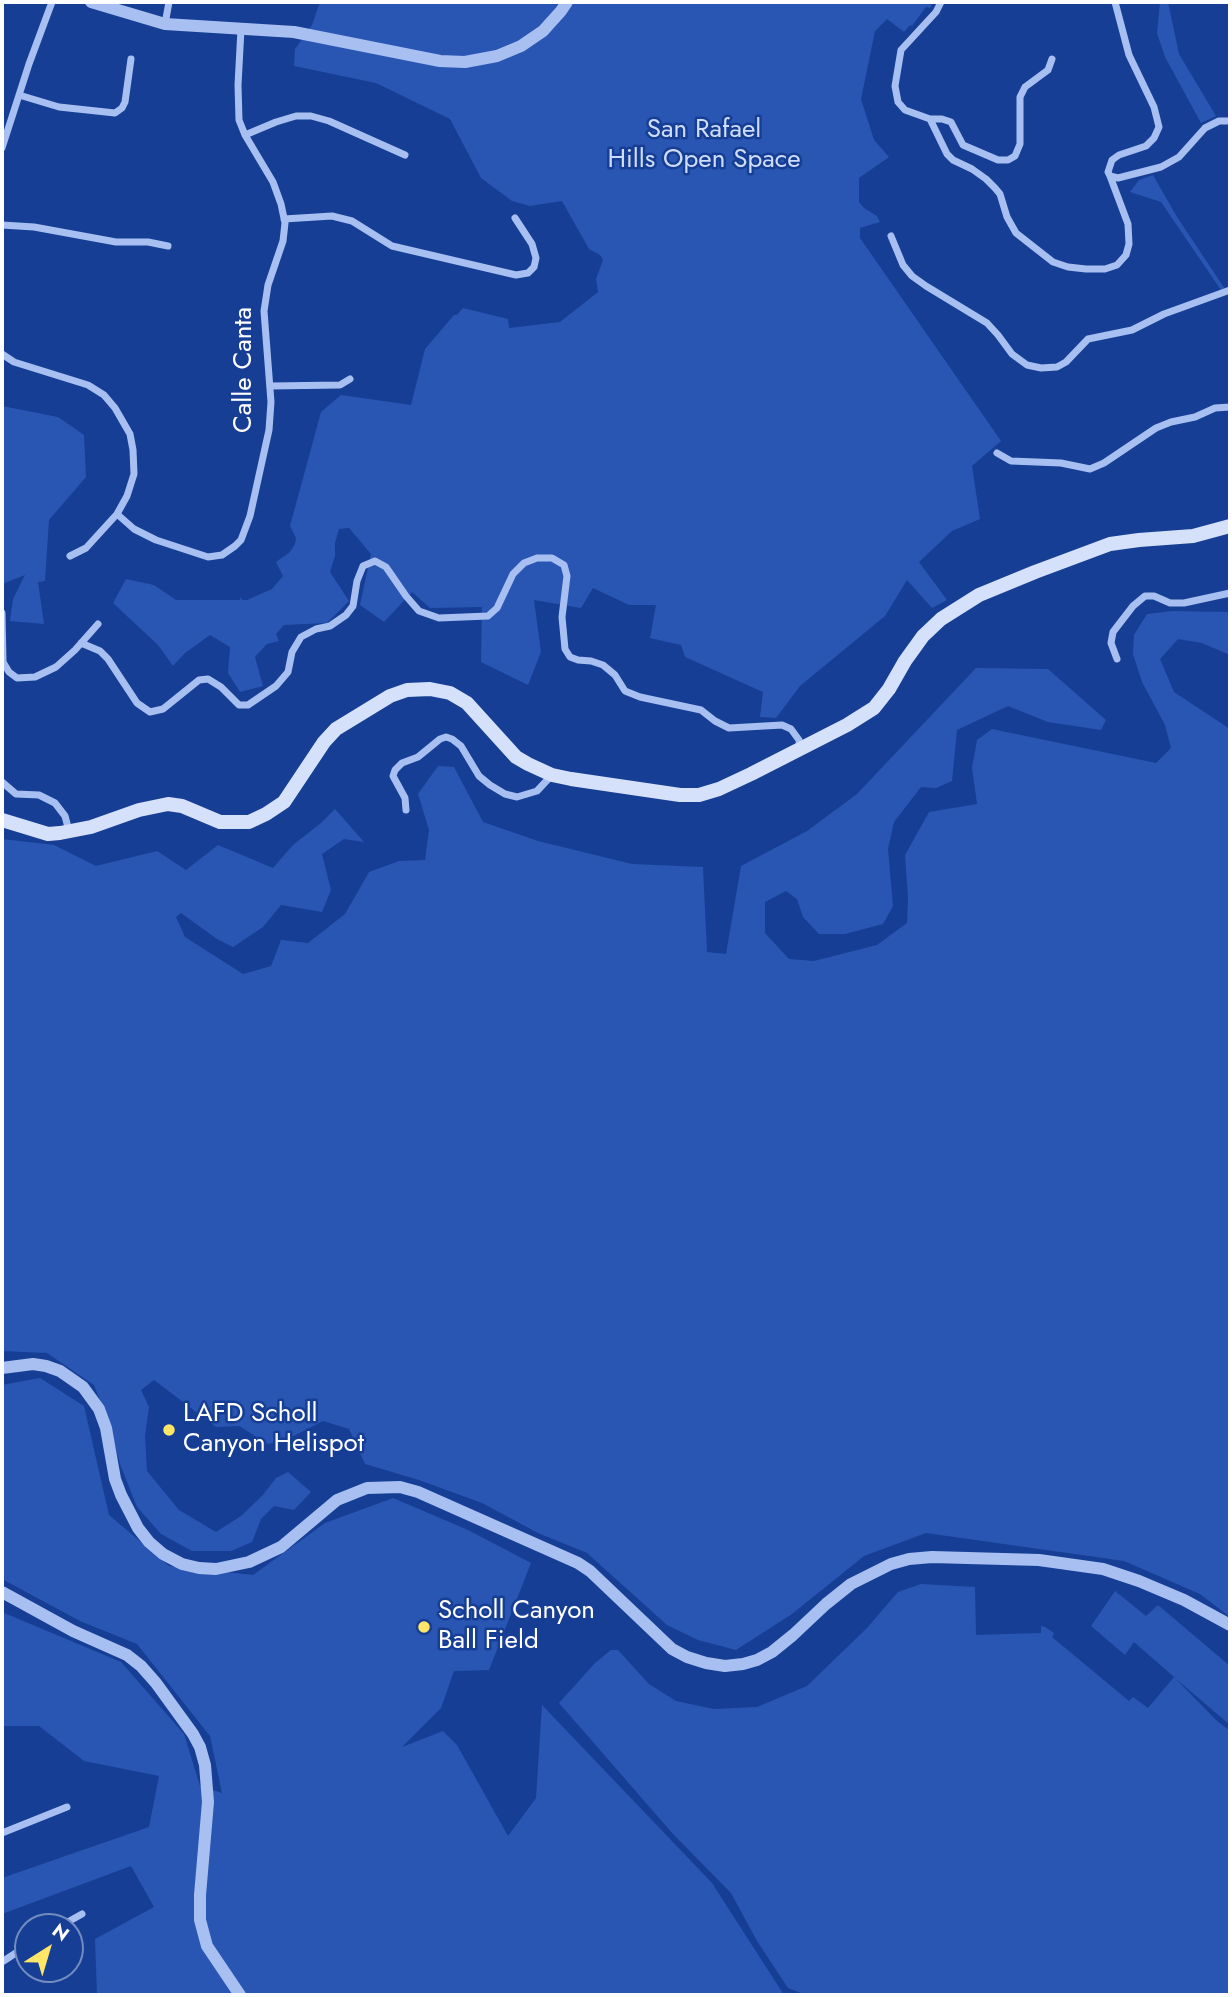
<!DOCTYPE html>
<style>
body{margin:0}
#map{position:relative;width:1232px;height:1997px;overflow:hidden;background:#163e94;font-family:Jost,sans-serif}
canvas{display:block}
.frame{position:absolute;inset:0;border:4px solid #fff;pointer-events:none}
.north{position:absolute;left:14px;top:1913px;width:70px;height:70px;box-sizing:border-box;background:#163e94;border:2px solid #738bbf;border-radius:50%;rotate:37deg;font-size:19px;font-weight:700;line-height:28px;text-align:center;color:#fff}
.north::after{content:'';display:block;margin:auto;width:24px;height:32px;background:#ffe666;clip-path:polygon(50% 0,100% 100%,50% 72%,0 100%)}
</style>
<div id="map">
<canvas width="1232" height="1997"></canvas>
<div class="frame"></div>
<div class="north">N</div>
</div>
<script>
const context = document.querySelector('canvas').getContext('2d');
context.lineJoin = 'round';
function fillPath(path, color) { context.fillStyle = color; context.fill(path, 'evenodd'); }
const shape = rows => new Path2D(rows.map(r => 'M' + r).join(''));
function trace(path, color, width, dash) { context.strokeStyle = color; context.lineWidth = width; context.lineCap = dash ? 'butt' : 'round'; context.setLineDash(dash || []); context.stroke(path); }
function label(font, color, halo, rows, align = 'center') {
  context.font = font + ' Jost,sans-serif'; context.lineWidth = 5; context.setLineDash([]); context.textBaseline = 'middle'; context.strokeStyle = halo; context.fillStyle = color; for (const [text, x, y, turn = 0] of rows) {
    context.save(); context.translate(x, y); context.rotate((+turn || 0) * Math.PI / 180); context.textAlign = isNaN(turn) ? turn : align; if (halo) context.strokeText(text, 0, 0); context.fillText(text, 0, 0); context.restore();
  }
}
fillPath(shape([
 [320,2,933,2,930,8,926,7,912,26,910,25,904,32,887,19,875,31,861,99,874,140,889,157,859,178,859,202,864,208,877,216,880,222,860,228,860,238,1001,441,972,466,980,519,952,531,919,562,947,600,932,608,907,580,885,616,800,686,776,718,760,717,763,692,685,657,681,645,650,638,656,605,629,605,593,588,581,608,534,600,541,652,528,685,481,662,482,607,430,608,412,592,384,622,360,605,371,554,349,528,339,529,335,543,335,556,330,572,349,601,327,623,284,625,276,634,279,641,267,644,255,657,263,686,240,692,228,673,230,647,210,635,185,653,173,666,158,645,113,603,126,579,154,585,176,600,240,600,241,597,242,600,247,600,272,589,283,576,276,562,290,552,295,544,296,538,290,526,321,412,341,395,411,405,425,349,454,315,457,315,463,308,508,319,509,328,560,322,598,292,596,279,603,260,600,255,589,249,562,201,530,206,512,201,481,178,450,119,376,83,294,66,295,49,312,25],
 [1160,2,1168,2,1179,54,1216,116,1201,123,1165,57,1157,33],
 [1153,175,1177,217,1225,289,1221,290,1161,202,1130,192,1139,180],
 [2,406,58,417,84,435,86,477,49,520,45,581,38,582,44,624,10,621,13,599,25,575,2,584],
 [1173,611,1230,612,1230,655,1202,643,1178,639,1160,659,1174,692,1230,729,1230,1617,1200,1594,1124,1561,926,1533,864,1556,792,1614,736,1650,698,1640,667,1625,587,1553,538,1533,482,1503,419,1480,365,1464,349,1429,323,1421,286,1440,268,1444,239,1426,216,1427,154,1380,141,1390,149,1407,145,1436,147,1471,179,1510,216,1532,241,1516,262,1496,276,1478,288,1472,311,1492,294,1510,274,1506,261,1519,252,1542,231,1551,192,1551,161,1534,137,1507,120,1464,109,1423,94,1385,47,1353,2,1351,2,839,54,845,96,866,157,851,186,870,218,845,273,868,293,845,321,823,335,809,364,842,344,839,322,854,331,890,322,912,281,905,263,927,233,947,217,939,181,913,176,917,185,937,243,974,271,966,281,940,308,943,345,914,369,872,399,861,425,860,429,830,418,794,438,766,454,767,483,822,538,841,632,864,703,867,707,952,726,954,741,866,807,831,857,794,976,668,1048,669,1106,720,1101,730,1048,722,1008,706,957,730,952,781,936,788,921,787,894,822,888,849,893,906,883,924,845,934,819,934,803,917,797,899,786,891,765,902,765,933,789,959,814,961,877,945,907,923,908,898,905,855,929,812,977,804,972,768,977,740,992,729,1156,763,1171,748,1165,725,1142,682,1133,654,1134,635,1147,614],
 [40,1378,84,1406,109,1515,169,1566,253,1575,325,1523,393,1498,468,1530,531,1563,489,1670,454,1671,441,1708,402,1747,443,1731,457,1745,508,1836,536,1798,542,1705,712,1883,784,1995,97,1995,95,1939,154,1907,131,1866,2,1914,2,1878,149,1827,159,1776,84,1761,39,1726,2,1726,2,1612,121,1662,184,1734,200,1786,222,1793,210,1736,137,1644,80,1621,2,1579,2,1385],
 [921,1584,975,1587,976,1635,1041,1633,1041,1626,1045,1627,1054,1633,1052,1637,1129,1701,1133,1697,1148,1708,1174,1677,1134,1642,1125,1655,1091,1626,1115,1591,1146,1616,1158,1605,1230,1666,1230,1725,1175,1678,1217,1721,1230,1731,1230,1995,806,1995,788,1988,757,1941,731,1893,673,1834,559,1703,595,1663,611,1650,618,1650,649,1684,676,1701,714,1709,757,1707,807,1686,867,1628,898,1592]
]), '#2a56b3');
trace(shape([
 [941,2,936,12,901,50,895,86,898,102,905,110,930,119,947,154,953,160,972,169,986,179,995,188,1000,194,1007,217,1016,233,1053,262,1068,267,1086,269,1105,269,1117,265,1126,255,1129,244,1128,224,1110,176,1118,178,1161,167,1179,157,1205,128,1219,121,1230,121],
 [165,24,169,2],
 [19,95,59,107,115,113,122,108,125,102,131,59],
 [930,119,942,119,951,122,963,145,998,160,1008,160,1015,156,1020,144,1020,97,1025,87,1048,70,1052,59],
 [245,135,276,122,296,116,311,116,329,121,405,155],
 [2,148,29,64,52,2],
 [1110,176,1108,172,1112,160,1119,155,1146,146,1154,138,1159,127,1154,107,1129,55,1115,2],
 [284,219,332,216,352,221,392,246,516,275,528,273,534,267,536,258,532,244,515,218],
 [2,225,34,227,116,242,148,242,168,246],
 [891,236,903,265,912,276,926,286,987,323,998,335,1012,354,1027,365,1041,368,1057,367,1066,362,1088,339,1132,330,1164,314,1230,290],
 [2,354,14,362,88,385,104,395,115,408,130,434,133,450,134,474,127,496,117,514,86,548,70,556],
 [270,386,340,385,350,379],
 [997,453,1011,461,1061,463,1090,469,1104,463,1156,428,1171,422,1195,417,1215,408,1230,407],
 [117,514,134,529,156,540,208,557,222,555,235,546,241,540,250,516,269,430,271,402,264,311,268,285,283,241,285,223,281,204,273,182,245,135,239,120,238,85,241,29],
 [2,613,3,662,9,672,17,678,35,677,56,667,75,650,98,624],
 [81,643,100,651,108,659,137,703,150,712,163,709,199,680,208,679,221,687,239,705,248,705,276,686,288,672,292,652,301,637,316,629,330,626,346,615,353,606,357,581,363,566,375,561,386,567,406,596,419,611,439,618,488,616,497,608,513,574,524,563,537,558,552,558,564,565,567,576,562,617,565,649,570,657,578,660,591,661,603,665,615,675,625,691,640,697,701,710,715,721,729,728,782,725,791,729,799,740,800,748],
 [1117,659,1111,643,1113,632,1133,606,1145,596,1154,596,1170,603,1184,603,1230,593],
 [2,782,16,794,39,795,55,803,65,816,69,831],
 [406,810,405,798,393,776,395,770,402,763,418,757,440,739,446,737,452,739,461,746,479,776,490,785,505,794,517,797,537,791,551,776],
 [2,1833,67,1807],
 [59,1927,82,1914],
 [2,1962,28,1945]
]), '#a7bff1', 7);
trace(shape([
 [91,2,165,24,294,32,440,61,465,62,497,56,521,46,543,31,561,11,567,2],
 [2,1368,33,1364,46,1366,60,1371,83,1387,99,1409,106,1428,115,1479,121,1495,138,1528,149,1542,163,1554,182,1564,199,1568,216,1569,249,1562,281,1547,337,1500,367,1488,400,1487,418,1492,578,1563,590,1571,672,1649,687,1657,706,1663,725,1666,743,1664,757,1660,772,1652,793,1635,826,1604,851,1584,891,1564,909,1559,932,1557,1039,1560,1103,1569,1139,1581,1184,1600,1230,1625],
 [2,1592,73,1631,127,1655,141,1666,156,1683,193,1734,200,1747,205,1765,208,1802,200,1895,200,1920,207,1946,240,1995]
]), '#a7bff1', 12);
trace(shape([
 [2,820,48,834,60,833,91,827,139,810,168,804,182,806,220,822,249,822,266,814,284,802,324,742,336,729,390,696,407,690,430,689,450,693,467,703,516,757,528,764,552,775,571,779,680,795,699,795,719,789,751,774,847,725,874,708,889,689,905,661,923,636,941,619,979,595,1035,572,1110,544,1139,540,1193,536,1230,526]
]), '#d5e1fb', 14);
for (const [x, y, r, color] of [
 [169,1430,7,"#ffe666"],
 [424,1627,7,"#ffe666"]
]) { const dot = new Path2D(); dot.arc(x, y, r, 0, 2 * Math.PI); context.fillStyle = color; context.fill(dot); trace(dot, '#163e94', 2.5); }
label('26px', '#ceddfc', '#163e94', [
 ["San Rafael",704,131],
 ["Hills Open Space",704,161]
]);
label('26px', '#fff', '#163e94', [
 ["Calle Canta",245,370,-90]
]);
label('26px', '#fff', '#163e94', [
 ["LAFD Scholl",183,1415],
 ["Canyon Helispot",183,1445],
 ["Scholl Canyon",438,1612],
 ["Ball Field",438,1642]
], 'left');
</script>
